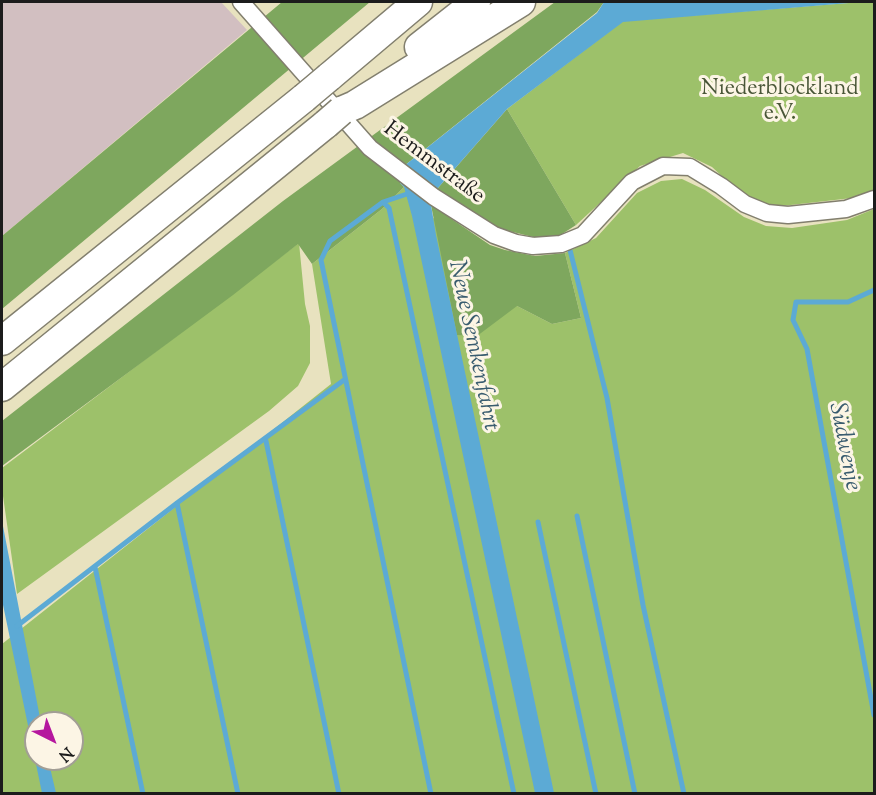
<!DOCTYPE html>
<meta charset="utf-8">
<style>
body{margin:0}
#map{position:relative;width:876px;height:795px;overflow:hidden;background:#e8e2bf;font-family:"Sorts Mill Goudy",serif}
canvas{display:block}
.frame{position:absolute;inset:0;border:3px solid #1c1c1c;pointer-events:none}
.north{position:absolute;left:24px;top:711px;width:60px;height:60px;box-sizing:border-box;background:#fcf5e5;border:2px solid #a29e95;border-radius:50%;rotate:138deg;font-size:16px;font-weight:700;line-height:24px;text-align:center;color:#1c1c1c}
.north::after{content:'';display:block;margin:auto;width:21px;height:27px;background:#b5179e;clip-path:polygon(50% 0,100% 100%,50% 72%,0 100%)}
</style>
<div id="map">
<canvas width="876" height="795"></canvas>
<div class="frame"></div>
<div class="north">N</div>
</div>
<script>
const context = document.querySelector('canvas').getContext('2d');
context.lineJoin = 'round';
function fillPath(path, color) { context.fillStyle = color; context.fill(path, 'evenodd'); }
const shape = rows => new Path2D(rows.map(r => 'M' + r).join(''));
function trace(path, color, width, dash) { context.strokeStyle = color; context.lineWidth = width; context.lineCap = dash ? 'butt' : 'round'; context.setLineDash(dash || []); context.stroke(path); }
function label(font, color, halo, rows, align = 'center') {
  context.font = font + ' "Sorts Mill Goudy",serif'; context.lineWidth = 6; context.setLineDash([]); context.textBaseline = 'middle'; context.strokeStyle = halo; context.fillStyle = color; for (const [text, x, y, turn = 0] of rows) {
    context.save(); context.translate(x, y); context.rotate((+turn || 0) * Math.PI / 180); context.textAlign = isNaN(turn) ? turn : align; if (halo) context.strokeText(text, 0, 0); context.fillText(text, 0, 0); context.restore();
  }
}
fillPath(shape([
 [2,2,221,2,247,30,2,236]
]), '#d2bfc1');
fillPath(shape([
 [861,2,874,2,874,191,861,197,773,207,741,194,712,167,683,153,640,166,576,225,507,109,623,21],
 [682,179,705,190,744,217,766,226,792,228,847,220,874,209,874,793,2,794,2,644,331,384,312,264,382,209,404,187,517,306,552,324,581,318,565,253,596,238,637,193,661,181],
 [36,723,72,723,72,759,36,759],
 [299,243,305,304,310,326,310,363,298,386,269,411,17,594,2,489,2,468]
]), '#9dc16a');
fillPath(shape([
 [282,2,370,2,2,309,2,236],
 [555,2,604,2,597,12,404,166,400,183,404,187,382,209,312,264,298,244,233,295,2,466,2,421,283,201],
 [507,109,576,225,559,236,537,238,493,227,437,189],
 [431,205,490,245,505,250,535,256,565,253,581,318,552,324,517,306,477,336,457,335]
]), '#7ea75e');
fillPath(shape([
 [604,2,861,2,623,22,507,109,437,189,431,205,436,235,554,793,535,793,412,216,404,187,400,183,404,166,597,13],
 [2,521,41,723,36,723,36,759,48,759,56,793,42,793,2,600]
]), '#5caad5');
trace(shape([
 [383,202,413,192],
 [570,250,607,398,643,605,684,794],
 [874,290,848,302,796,302,793,320,807,349,874,715],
 [266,441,339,794],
 [177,503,238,794],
 [577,516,635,794],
 [538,522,596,794],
 [95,567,143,794],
 [17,626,177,503,344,380],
 [431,794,321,260,330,241,383,202,389,208,514,794]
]), '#5caad5', 5);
const street = shape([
 [241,2,370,148,434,197,494,235,516,243,533,246,561,244,583,235,632,182,663,166,690,167,721,186,745,204,767,213,788,215,846,209,874,199]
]);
const highway = shape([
 [419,47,476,2],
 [329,77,418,2],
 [341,111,355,105,521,2],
 [2,341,304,98],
 [2,387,326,124]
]);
trace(street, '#827f6e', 19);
trace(highway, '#827f6e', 31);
trace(street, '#fff', 16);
trace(highway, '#fff', 28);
const highwayBridge = shape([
 [304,98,329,77],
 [326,124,341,111]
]);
trace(highwayBridge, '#827f6e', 31, []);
trace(highwayBridge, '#fff', 28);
label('22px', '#495637', '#fcf5e5', [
 ["Niederblockland",780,90],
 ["e.V.",780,115]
]);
label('22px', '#1c1c1c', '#fcf5e5', [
 ["Hemmstraße",433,164,37]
]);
label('italic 24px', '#395c6f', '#fcf5e5', [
 ["Neue Semkenfahrt",472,346,78],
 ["Südwenje",843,447,79]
]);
</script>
